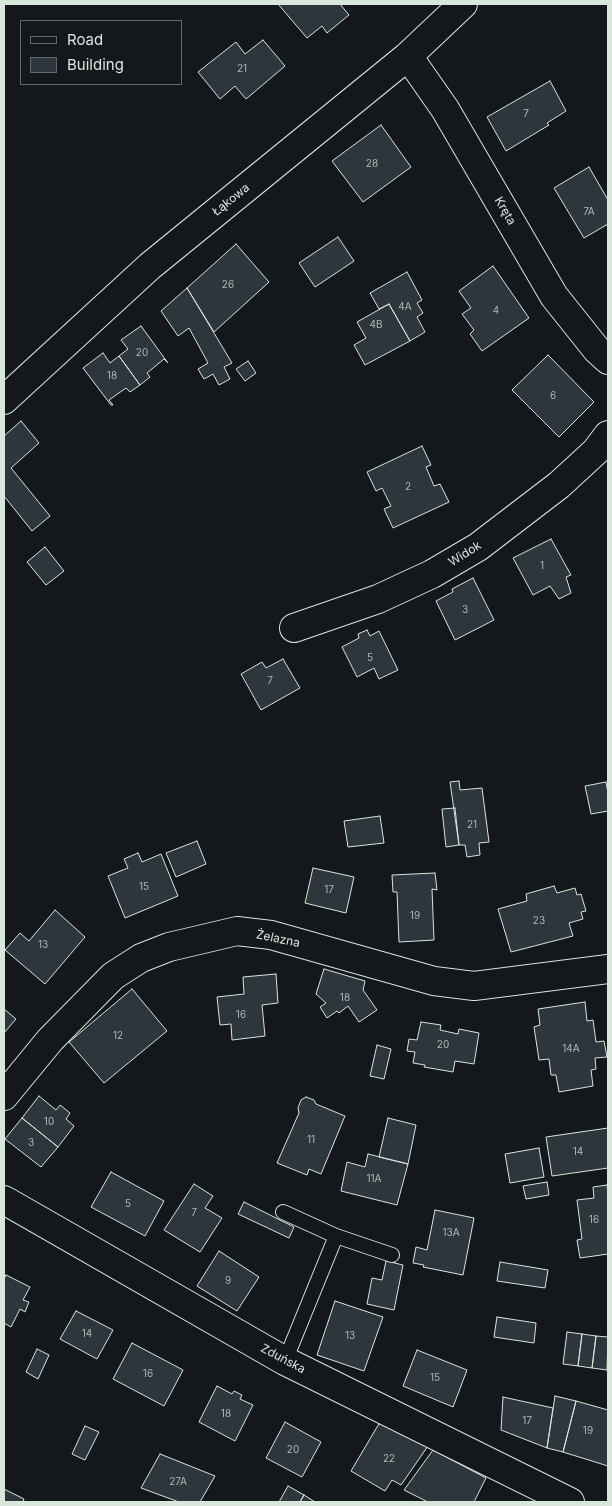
<!DOCTYPE html>
<meta charset="utf-8">
<style>
body{margin:0}
#map{position:relative;width:612px;height:1506px;overflow:hidden;background:#14181c;font-family:Inter,sans-serif}
canvas{display:block}
.frame{position:absolute;inset:0;border:5px solid #d8e6dc;pointer-events:none}
.legend{position:absolute;left:20px;top:20px;width:162px;height:65px;box-sizing:border-box;background:#14181c;border:1px solid #626a69;margin:0;padding:6px 9px;list-style:none;font-size:15px;color:#d8e6dc}
.legend li{display:flex;align-items:center;gap:10px;height:25px}
.legend b{width:25px;border:1px solid #626a69}
</style>
<div id="map">
<canvas width="612" height="1506"></canvas>
<div class="frame"></div>
<ul class="legend">
<li><b style="height:6px;background:#14181c"></b>Road</li>
<li><b style="height:14px;background:#2c363c"></b>Building</li>
</ul>
</div>
<script>
const context = document.querySelector('canvas').getContext('2d');
context.lineJoin = 'round';
function fillPath(path, color) { context.fillStyle = color; context.fill(path, 'evenodd'); }
const shape = rows => new Path2D(rows.map(r => 'M' + r).join(''));
function trace(path, color, width, dash) { context.strokeStyle = color; context.lineWidth = width; context.lineCap = dash ? 'butt' : 'round'; context.setLineDash(dash || []); context.stroke(path); }
function label(font, color, halo, rows, align = 'center') {
  context.font = font + ' Inter,sans-serif'; context.lineWidth = 4; context.setLineDash([]); context.textBaseline = 'middle'; context.strokeStyle = halo; context.fillStyle = color; for (const [text, x, y, turn = 0] of rows) {
    context.save(); context.translate(x, y); context.rotate((+turn || 0) * Math.PI / 180); context.textAlign = isNaN(turn) ? turn : align; if (halo) context.strokeText(text, 0, 0); context.fillText(text, 0, 0); context.restore();
  }
}
const building = shape([
 [278,4,340,4,349,15,327,33,322,26,307,38,278,4],
 [263,40,285,66,246,99,235,86,220,99,198,72,236,42,245,54,263,40],
 [550,81,566,111,547,123,549,125,506,151,487,117,550,81],
 [381,125,411,167,363,202,332,161,381,125],
 [589,167,608,200,608,224,584,238,554,188,589,167],
 [338,237,354,261,315,287,299,263,338,237],
 [236,244,269,282,214,332,187,288,236,244],
 [493,266,529,318,482,351,470,334,474,330,462,314,471,308,459,291,493,266],
 [407,272,422,300,417,303,423,313,417,317,425,332,410,341,389,304,379,309,370,293,407,272],
 [187,288,232,363,224,367,230,379,219,385,213,374,204,379,198,369,208,363,189,328,178,336,161,311,187,288],
 [389,304,410,341,365,365,354,345,366,338,357,322,389,304],
 [141,326,168,363,164,359,147,373,150,377,140,385,119,356,128,349,121,340,141,326],
 [103,353,110,363,119,356,140,385,130,392,126,388,109,400,113,405,111,405,83,368,103,353],
 [548,355,594,402,559,437,512,390,548,355],
 [248,361,256,373,245,381,236,369,248,361],
 [21,421,39,443,11,468,50,516,32,531,4,496,4,436,21,421],
 [422,446,431,465,426,467,434,486,440,484,449,502,393,528,384,509,391,506,382,488,376,491,367,472,422,446],
 [551,539,571,575,566,577,571,593,559,599,550,586,533,595,513,558,551,539],
 [45,547,64,571,46,585,27,562,45,547],
 [473,578,494,620,455,640,436,601,453,592,452,589,473,578],
 [367,630,370,636,379,631,398,670,379,679,374,668,357,677,342,647,359,638,358,634,367,630],
 [283,659,300,688,261,710,241,674,262,662,266,668,283,659],
 [459,781,460,790,482,788,489,842,479,843,480,855,467,857,465,845,459,845,450,782,459,781],
 [606,782,608,793,608,811,591,814,585,786,606,782],
 [455,808,459,845,446,847,442,809,455,808],
 [380,816,384,843,348,847,344,821,380,816],
 [197,841,206,864,176,877,166,853,197,841],
 [138,853,142,862,161,854,178,896,125,918,108,876,128,868,124,859,138,853],
 [313,868,354,877,346,913,305,903,313,868],
 [435,873,437,890,432,889,434,940,399,942,397,892,393,892,392,875,435,873],
 [554,886,557,893,575,888,577,895,581,894,586,911,581,912,583,919,569,923,573,936,511,952,498,909,527,901,526,894,554,886],
 [55,910,85,937,45,984,5,950,20,933,29,941,55,910],
 [324,969,365,981,363,990,377,1010,359,1022,348,1006,339,1013,337,1011,327,1018,320,1007,326,1003,316,994,324,969],
 [276,974,278,1003,262,1005,265,1036,232,1040,231,1024,220,1025,217,997,244,994,243,977,276,974],
 [132,989,167,1031,104,1083,69,1042,132,989],
 [585,1002,587,1021,593,1020,596,1042,604,1041,607,1057,595,1058,596,1069,591,1070,593,1086,559,1092,556,1075,551,1075,549,1059,539,1060,534,1027,540,1025,538,1009,585,1002],
 [4,1009,16,1019,4,1033,4,1009],
 [421,1022,441,1025,440,1030,458,1034,459,1029,479,1033,474,1064,455,1061,453,1072,424,1067,425,1065,413,1063,415,1052,407,1051,409,1039,417,1040,421,1022],
 [377,1045,391,1049,384,1079,370,1076,377,1045],
 [39,1096,56,1110,60,1105,70,1113,66,1119,74,1126,58,1147,22,1118,39,1096],
 [306,1097,314,1100,316,1104,345,1116,321,1174,309,1169,307,1175,277,1163,299,1113,298,1108,301,1100,306,1097],
 [22,1118,58,1147,41,1167,5,1139,22,1118],
 [388,1118,416,1125,408,1164,379,1157,388,1118],
 [608,1128,608,1168,552,1176,546,1137,608,1128],
 [539,1148,544,1177,510,1183,505,1154,539,1148],
 [368,1154,408,1164,397,1205,341,1191,347,1162,365,1167,368,1154],
 [111,1172,164,1201,145,1236,91,1207,111,1172],
 [547,1182,549,1195,526,1199,523,1186,547,1182],
 [194,1184,213,1196,205,1208,222,1218,200,1252,164,1230,194,1184],
 [607,1185,608,1194,608,1254,580,1258,577,1240,582,1239,577,1200,594,1198,593,1187,607,1185],
 [244,1202,294,1227,289,1238,238,1214,244,1202],
 [435,1210,474,1218,463,1275,423,1267,424,1265,413,1263,416,1247,427,1250,435,1210],
 [219,1251,259,1277,237,1311,197,1286,219,1251],
 [386,1261,403,1265,394,1310,367,1304,372,1278,382,1280,386,1261],
 [500,1262,548,1270,545,1288,497,1281,500,1262],
 [6,1275,30,1287,23,1300,29,1302,25,1312,20,1309,11,1327,4,1323,4,1279,6,1275],
 [335,1301,383,1317,364,1371,317,1355,335,1301],
 [76,1311,113,1330,97,1359,60,1339,76,1311],
 [497,1317,536,1323,534,1343,494,1337,497,1317],
 [567,1332,582,1334,578,1366,563,1364,567,1332],
 [582,1334,596,1336,592,1368,578,1366,582,1334],
 [596,1336,608,1337,607,1370,592,1368,596,1336],
 [132,1343,183,1370,164,1406,113,1379,132,1343],
 [37,1349,49,1355,38,1379,26,1372,37,1349],
 [417,1350,467,1370,453,1407,403,1386,417,1350],
 [217,1386,232,1394,234,1391,242,1395,240,1399,253,1405,235,1441,199,1422,217,1386],
 [555,1396,576,1401,563,1452,547,1448,555,1396],
 [503,1397,553,1408,547,1448,501,1430,503,1397],
 [576,1401,608,1410,608,1466,563,1452,576,1401],
 [285,1422,321,1442,302,1477,266,1458,285,1422],
 [380,1422,428,1446,401,1485,392,1480,385,1491,351,1471,380,1422],
 [85,1426,99,1432,85,1460,72,1454,85,1426],
 [433,1450,486,1478,474,1502,428,1502,404,1490,433,1450],
 [160,1454,215,1476,200,1502,179,1502,141,1488,160,1454],
 [288,1486,304,1495,300,1502,279,1502,288,1486],
 [4,1489,24,1499,23,1502,4,1502,4,1489],
 [304,1495,315,1502,300,1502,304,1495]
]);
fillPath(building, '#2c363c');
trace(building, '#d8e6dc', 1);
const service = shape([
 [283,1212,336,1236,392,1255],
 [285,1361,336,1236]
]);
const minor = shape([
 [408,56,445,109,554,296,597,350,608,360],
 [4,400,150,266,408,56,463,4],
 [294,628,378,599,432,574,478,547,559,485,596,451,608,435],
 [4,1096,50,1040,113,976,141,958,169,947,237,931,271,935,434,981,474,986,608,969],
 [4,1200,285,1361,570,1502]
]);
trace(service, '#d8e6dc', 16);
trace(minor, '#d8e6dc', 30);
trace(service, '#14181c', 14);
trace(minor, '#14181c', 28);
label('10px', '#adbab4', null, [
 ["21",242,69],
 ["7",526,114],
 ["28",372,164],
 ["7A",589,212],
 ["26",228,285],
 ["4A",405,307],
 ["4",496,311],
 ["4B",376,325],
 ["20",142,353],
 ["18",112,376],
 ["6",553,396],
 ["2",408,487],
 ["1",542,566],
 ["3",465,610],
 ["5",370,658],
 ["7",270,681],
 ["21",472,825],
 ["15",144,887],
 ["17",329,890],
 ["19",415,916],
 ["23",539,921],
 ["13",43,945],
 ["18",345,998],
 ["16",241,1015],
 ["12",118,1036],
 ["20",443,1045],
 ["14A",571,1049],
 ["10",49,1122],
 ["11",311,1140],
 ["3",31,1143],
 ["14",578,1152],
 ["11A",374,1179],
 ["5",128,1204],
 ["7",194,1213],
 ["16",594,1220],
 ["13A",451,1233],
 ["9",228,1281],
 ["14",87,1334],
 ["13",350,1336],
 ["16",148,1374],
 ["15",435,1378],
 ["18",226,1414],
 ["17",527,1421],
 ["19",588,1431],
 ["20",293,1450],
 ["22",389,1459],
 ["27A",178,1482]
]);
label('12px', '#d8e6dc', '#14181c', [
 ["Łąkowa",231,200,-39],
 ["Kręta",505,211,60],
 ["Widok",465,554,-32],
 ["Żelazna",278,939,12],
 ["Zduńska",283,1359,28]
]);
</script>
